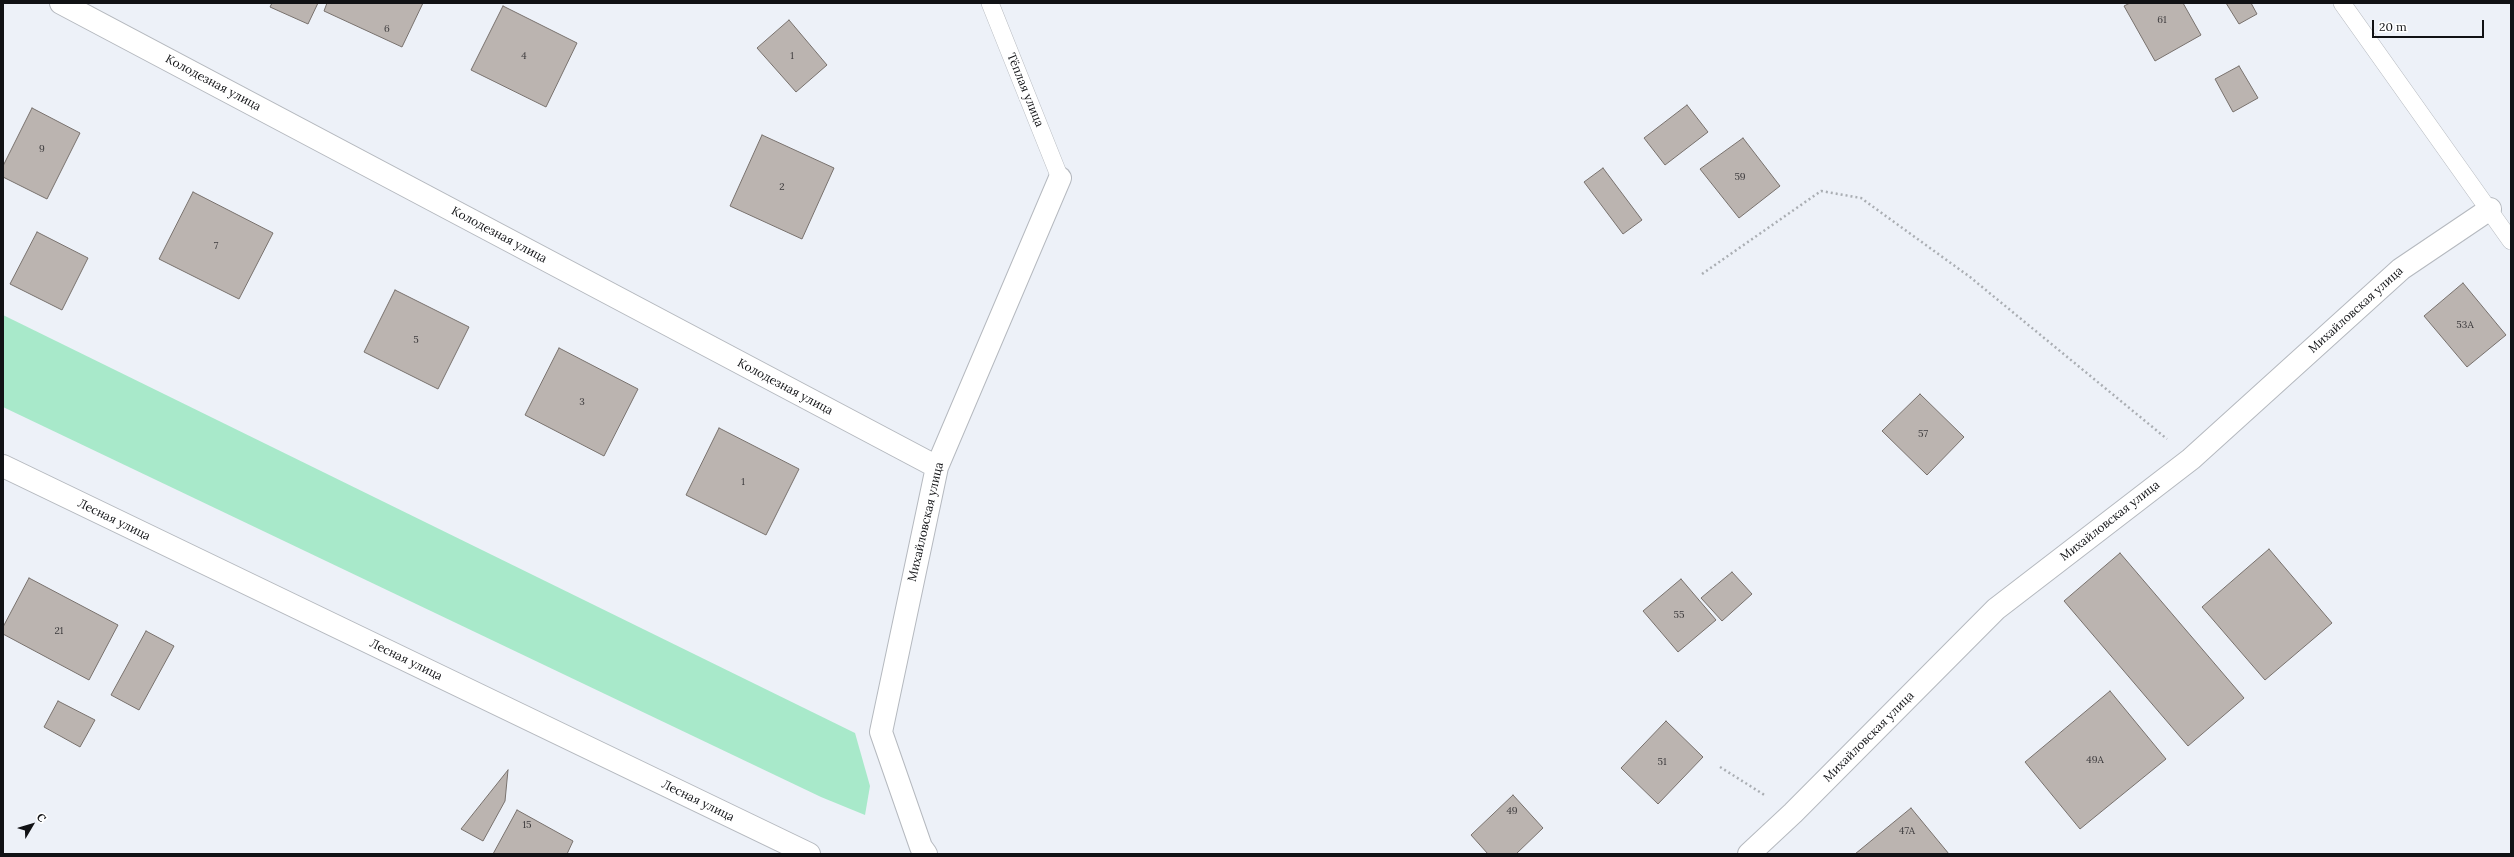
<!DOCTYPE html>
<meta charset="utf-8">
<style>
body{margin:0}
#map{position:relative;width:2514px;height:857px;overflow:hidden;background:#edf1f8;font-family:Lora,serif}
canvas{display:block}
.frame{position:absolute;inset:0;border:4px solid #111215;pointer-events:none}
.north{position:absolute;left:12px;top:805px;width:40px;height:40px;-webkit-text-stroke:3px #fff;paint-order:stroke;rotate:52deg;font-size:11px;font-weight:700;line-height:16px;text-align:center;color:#111215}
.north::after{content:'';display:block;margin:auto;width:14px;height:18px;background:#111215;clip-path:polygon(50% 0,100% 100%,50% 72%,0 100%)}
.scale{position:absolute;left:2372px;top:20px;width:112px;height:18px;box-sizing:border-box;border:2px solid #111215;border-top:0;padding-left:5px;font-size:12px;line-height:14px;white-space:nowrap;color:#111215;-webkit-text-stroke:3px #fff;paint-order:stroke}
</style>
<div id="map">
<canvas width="2514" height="857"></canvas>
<div class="frame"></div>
<div class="north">С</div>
<div class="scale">20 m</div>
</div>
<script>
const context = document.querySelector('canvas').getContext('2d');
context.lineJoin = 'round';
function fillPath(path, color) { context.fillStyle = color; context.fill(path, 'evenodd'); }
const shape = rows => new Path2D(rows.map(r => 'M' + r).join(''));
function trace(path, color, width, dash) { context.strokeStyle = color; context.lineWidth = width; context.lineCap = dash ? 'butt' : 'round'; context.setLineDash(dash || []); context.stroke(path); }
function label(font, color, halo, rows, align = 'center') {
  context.font = font + ' Lora,serif'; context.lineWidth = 4; context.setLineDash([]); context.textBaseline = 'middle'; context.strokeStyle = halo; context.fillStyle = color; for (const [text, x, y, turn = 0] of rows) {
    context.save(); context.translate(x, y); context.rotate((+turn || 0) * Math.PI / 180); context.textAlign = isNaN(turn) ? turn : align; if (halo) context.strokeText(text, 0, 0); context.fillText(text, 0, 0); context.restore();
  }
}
fillPath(shape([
 [3,315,855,733,870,786,865,815,821,797,3,407]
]), '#a8e9ca');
const building = shape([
 [272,3,318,3,308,24,270,7,272,3],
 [327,3,423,3,402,47,324,11,327,3],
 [2130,3,2183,3,2201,35,2155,61,2124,6,2130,3],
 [2226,3,2251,3,2257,14,2239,24,2226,3],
 [503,6,577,43,546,107,471,70,503,6],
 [789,20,827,65,796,92,757,48,789,20],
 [2239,66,2258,98,2233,112,2215,79,2239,66],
 [1687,105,1708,132,1665,165,1644,138,1687,105],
 [32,108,80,133,47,199,3,177,3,166,32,108],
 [762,135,834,168,802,239,730,206,762,135],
 [1743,138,1780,186,1739,218,1700,169,1743,138],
 [1603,168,1642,220,1623,234,1584,182,1603,168],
 [193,192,273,233,239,299,159,259,193,192],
 [37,232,88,258,62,310,10,284,37,232],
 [2463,283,2506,335,2467,367,2424,316,2463,283],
 [395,290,469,327,438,389,364,352,395,290],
 [559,348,638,389,604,456,525,415,559,348],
 [1920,394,1964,437,1927,475,1882,431,1920,394],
 [719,428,799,469,766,535,686,495,719,428],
 [2269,549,2332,623,2265,680,2202,607,2269,549],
 [2120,553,2244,698,2188,746,2064,601,2120,553],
 [1732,572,1752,594,1722,621,1701,598,1732,572],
 [29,578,118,625,89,680,3,634,3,627,29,578],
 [1681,579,1716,620,1678,652,1643,611,1681,579],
 [146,631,174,646,139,710,111,695,146,631],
 [2110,691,2166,759,2080,829,2025,762,2110,691],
 [58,701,95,720,80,747,44,727,58,701],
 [1666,721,1703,757,1658,804,1621,768,1666,721],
 [508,770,505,801,483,841,461,829,508,770],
 [1513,795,1543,828,1516,854,1488,854,1471,835,1513,795],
 [1911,808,1949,854,1855,854,1911,808],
 [517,810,573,841,567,854,493,854,517,810]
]);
fillPath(building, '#bbb4b0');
trace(building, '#78716d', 1);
const service = shape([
 [990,3,1060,178],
 [2342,3,2511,241]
]);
const minor = shape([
 [61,3,937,467],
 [3,466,809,854],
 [926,854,921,847,881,732,937,467,1060,178],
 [1749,854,1793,813,1996,609,2191,459,2401,269,2490,209]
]);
trace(service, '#b5b9bf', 18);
trace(minor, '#b5b9bf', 24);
trace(shape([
 [1702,274,1821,191,1861,198,1970,277,2167,439],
 [1720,767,1766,796]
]), '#aaaeb3', 2.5, [2, 3]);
trace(service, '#fff', 17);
trace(minor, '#fff', 22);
label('10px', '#3c3a3c', null, [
 ["61",2162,20],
 ["6",387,29],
 ["4",524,56],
 ["1",792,56],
 ["9",42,149],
 ["59",1740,177],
 ["2",782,187],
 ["7",216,246],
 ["53А",2465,325],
 ["5",416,340],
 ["3",582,402],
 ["57",1923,434],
 ["1",743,482],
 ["55",1679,615],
 ["21",59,631],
 ["49А",2095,760],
 ["51",1662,762],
 ["49",1512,811],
 ["15",527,825],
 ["47А",1907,831]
]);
label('12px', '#111215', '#fff', [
 ["Колодезная улица",213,83,28],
 ["Тёплая улица",1025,90,68],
 ["Колодезная улица",499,235,28],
 ["Михайловская улица",2356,310,-42],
 ["Колодезная улица",785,387,28],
 ["Лесная улица",114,520,26],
 ["Михайловская улица",2110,521,-38],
 ["Михайловская улица",926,522,-77],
 ["Лесная улица",406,660,26],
 ["Михайловская улица",1869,737,-45],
 ["Лесная улица",698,801,26]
]);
</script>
